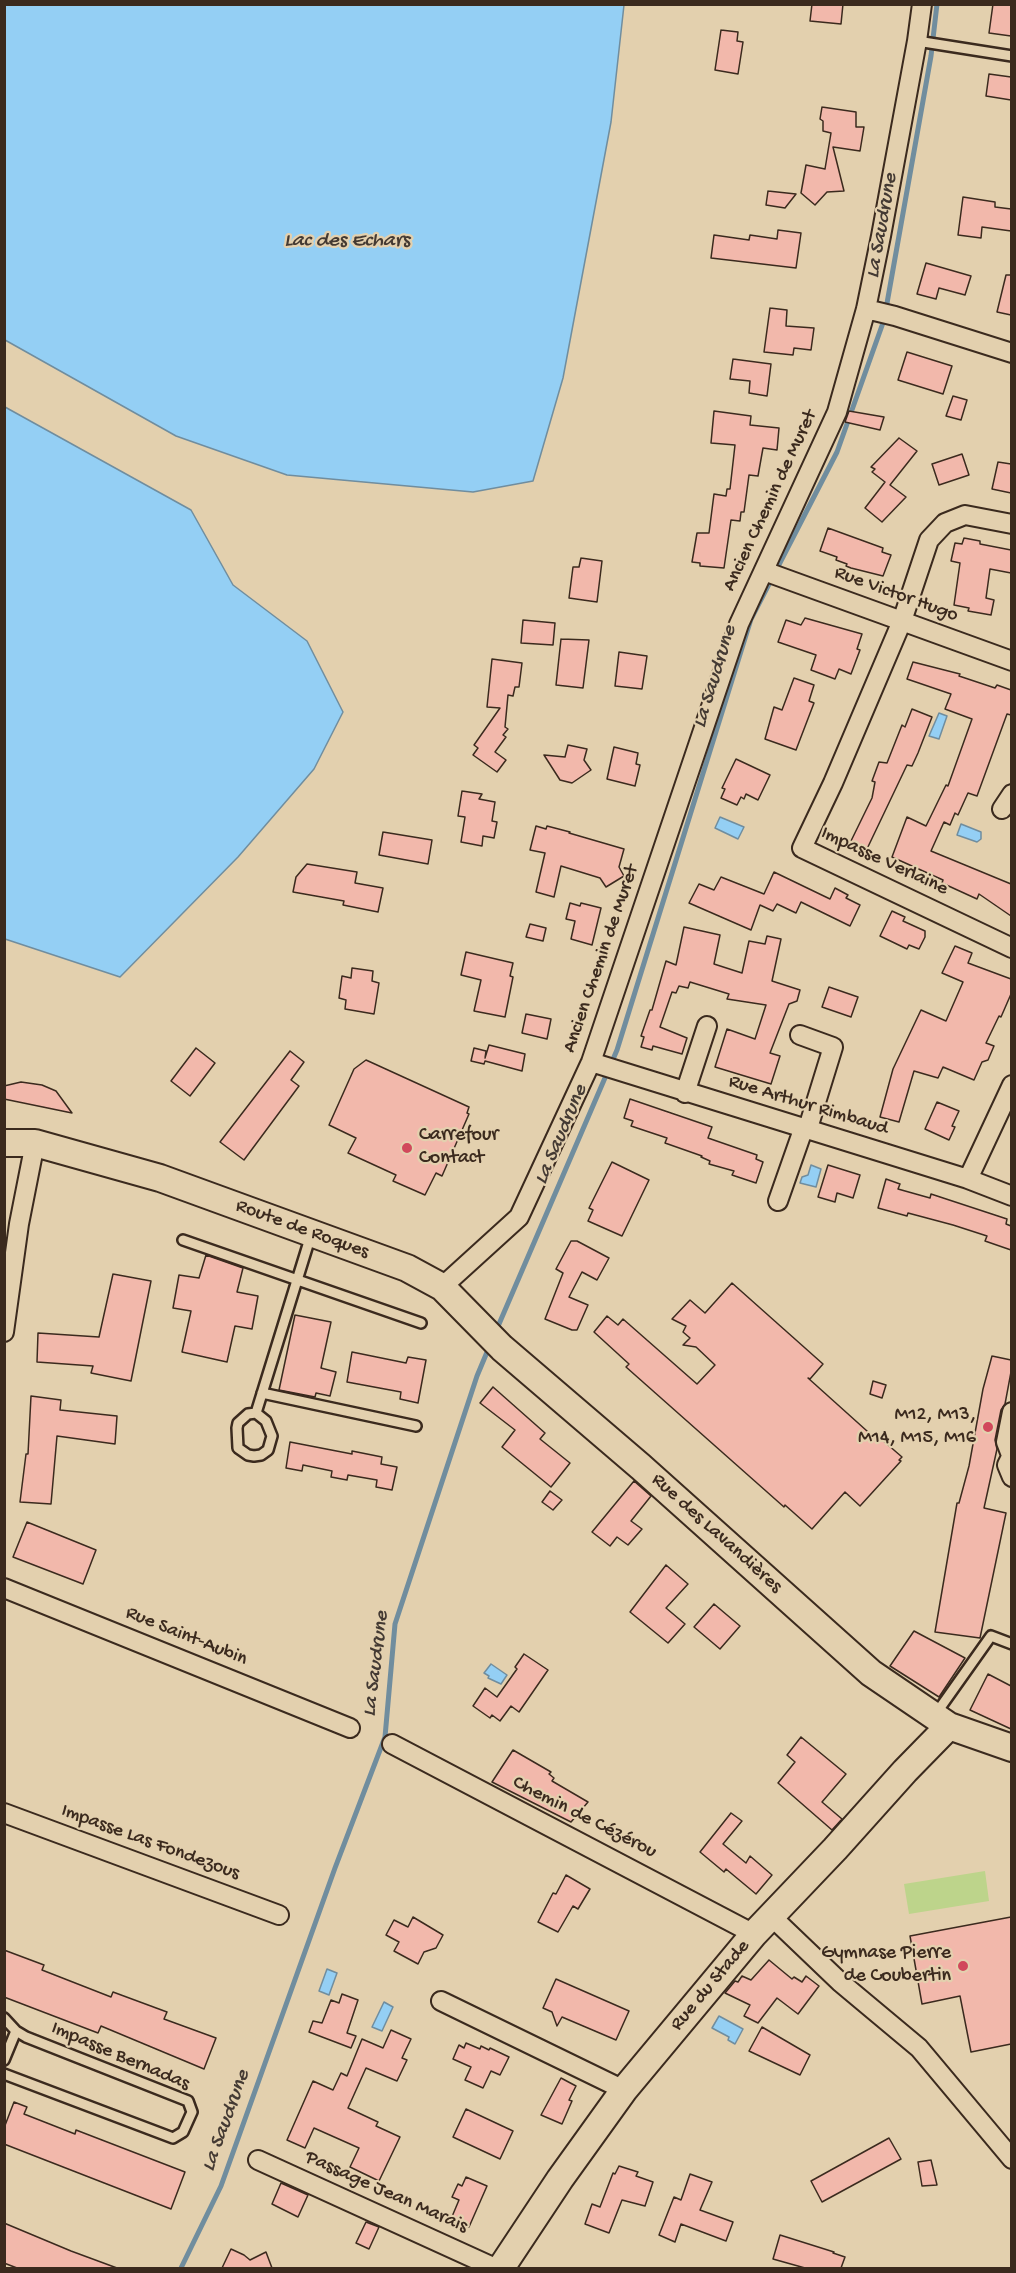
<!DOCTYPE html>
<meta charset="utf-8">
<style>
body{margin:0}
#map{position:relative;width:1016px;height:2273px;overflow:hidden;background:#e3d0ae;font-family:"Gochi Hand",sans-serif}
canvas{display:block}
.frame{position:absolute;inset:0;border:6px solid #3b2a1e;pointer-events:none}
</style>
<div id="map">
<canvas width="1016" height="2273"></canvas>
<div class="frame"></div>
</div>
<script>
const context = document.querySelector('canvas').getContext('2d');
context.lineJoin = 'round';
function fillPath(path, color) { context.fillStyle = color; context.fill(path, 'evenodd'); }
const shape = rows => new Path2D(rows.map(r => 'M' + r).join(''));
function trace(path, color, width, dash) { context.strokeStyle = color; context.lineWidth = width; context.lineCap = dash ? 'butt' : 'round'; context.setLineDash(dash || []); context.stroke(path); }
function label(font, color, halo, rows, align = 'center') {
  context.font = font + ' "Gochi Hand",sans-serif'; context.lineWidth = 4.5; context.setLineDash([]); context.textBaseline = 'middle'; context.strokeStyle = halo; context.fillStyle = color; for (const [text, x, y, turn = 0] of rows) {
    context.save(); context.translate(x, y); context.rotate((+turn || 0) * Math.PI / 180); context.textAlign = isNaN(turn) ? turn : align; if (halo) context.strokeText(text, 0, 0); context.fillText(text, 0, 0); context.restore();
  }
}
fillPath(shape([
 [985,1871,989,1901,909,1914,904,1884]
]), '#bdd48b');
const water = shape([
 [5,4,624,5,611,122,563,378,533,481,473,492,287,475,176,436,5,340,5,4],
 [5,407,191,510,233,585,307,641,343,712,314,769,238,857,120,977,5,939,5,407],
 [939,713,947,716,939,739,929,736,939,713],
 [720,817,744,827,738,839,715,828,720,817],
 [961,824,981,832,981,839,977,842,957,835,961,824],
 [811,1165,821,1169,816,1187,800,1183,802,1177,808,1175,811,1165],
 [491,1664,507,1675,501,1684,488,1678,489,1676,484,1673,491,1664],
 [327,1969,337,1973,329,1995,319,1991,327,1969],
 [384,2002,393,2007,382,2031,372,2027,384,2002],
 [719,2016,743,2029,735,2044,728,2040,729,2037,712,2028,719,2016]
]);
fillPath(water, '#94cff4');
trace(water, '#708d9e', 1.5);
trace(shape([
 [496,1331,617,1050,751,619,837,452,884,320,931,56,937,4],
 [181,2268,221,2186,335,1868,385,1737,395,1624,477,1376,490,1345]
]), '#708d9e', 5);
const building = shape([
 [812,4,843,4,841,24,810,21,812,4],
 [993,4,1011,4,1011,36,989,33,993,4],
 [721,30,738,32,737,41,743,42,738,74,715,70,721,30],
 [989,74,1011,77,1011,100,986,96,989,74],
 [822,107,856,112,856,127,864,127,860,151,833,147,844,191,827,192,815,205,801,193,806,165,825,169,831,133,823,131,823,121,820,119,822,107],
 [768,191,796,194,785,208,766,205,768,191],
 [963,197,995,202,995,207,1011,209,1011,231,982,227,981,238,958,235,963,197],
 [778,230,801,233,796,268,711,258,714,235,749,240,750,235,777,239,778,230],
 [926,263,971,276,965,295,939,288,936,299,917,294,926,263],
 [1006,275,1011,275,1011,315,997,312,1006,275],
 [770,308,787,310,786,326,814,328,811,350,794,348,793,355,764,352,770,308],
 [907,352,952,366,943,394,898,380,907,352],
 [733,359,771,364,767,396,749,393,750,381,730,379,733,359],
 [953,396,967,400,961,420,946,416,953,396],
 [714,411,751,416,750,425,779,428,777,450,763,448,758,476,749,475,744,512,741,512,740,521,731,520,724,568,700,566,700,563,692,562,697,533,709,533,714,494,726,496,727,489,730,489,735,445,711,443,714,411],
 [849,411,884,417,880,430,845,422,849,411],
 [899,438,917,451,890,485,906,497,882,522,865,508,885,482,872,472,875,469,871,467,899,438],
 [962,454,969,475,939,485,932,464,962,454],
 [998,462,1011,464,1011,493,992,489,998,462],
 [828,528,883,548,882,552,891,555,883,576,851,568,846,566,847,564,836,560,837,557,820,551,828,528],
 [964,538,980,541,980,544,1011,550,1011,573,990,569,986,598,994,600,991,615,968,611,969,608,954,605,960,563,951,561,955,543,962,544,964,538],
 [581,558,602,561,597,602,569,598,573,567,579,567,581,558],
 [805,618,862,634,857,649,860,650,851,674,839,669,835,679,811,670,816,655,778,642,786,620,801,625,805,618],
 [523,620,555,623,553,645,521,643,523,620],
 [561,639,589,640,583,688,556,685,561,639],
 [619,652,647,656,642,689,615,686,619,652],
 [492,659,522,663,519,687,515,687,513,696,508,695,505,727,508,729,503,735,506,737,495,752,506,760,497,772,473,755,478,748,474,745,500,708,487,707,492,659],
 [913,662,960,674,959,676,995,688,997,685,1011,690,1011,715,1007,714,977,796,968,793,958,815,955,813,950,825,944,822,931,851,1011,884,1011,916,979,894,977,899,942,883,943,880,892,857,907,817,926,826,946,785,948,786,972,719,945,709,951,694,907,679,913,662],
 [794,678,814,685,809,701,814,703,796,750,765,739,774,707,782,710,794,678],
 [912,709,932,717,918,753,912,766,907,765,866,851,850,843,872,798,875,782,872,781,879,762,887,763,902,725,905,727,912,709],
 [568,745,587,749,584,760,591,770,572,783,560,780,544,755,565,757,568,745],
 [614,747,638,753,636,764,640,765,635,786,607,779,614,747],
 [736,759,770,775,758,800,746,794,744,799,741,797,737,805,721,798,725,789,722,788,736,759],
 [462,791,482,794,479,799,495,802,492,821,497,822,494,838,483,836,482,846,461,842,465,817,458,816,462,791],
 [536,826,546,829,547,826,570,832,569,833,624,849,619,867,624,876,606,887,600,878,561,866,554,897,536,892,545,853,530,850,536,826],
 [383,832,432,840,428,864,379,855,383,832],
 [307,864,357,872,355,883,383,888,378,912,343,905,344,901,293,892,296,877,307,864],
 [774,872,830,899,835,888,848,895,846,898,860,905,850,926,801,902,796,913,777,904,773,911,760,905,751,930,689,903,699,884,714,890,721,877,764,894,774,872],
 [570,903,580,906,581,903,601,908,592,945,571,939,575,921,566,919,570,903],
 [892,911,905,917,903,921,925,931,925,937,919,949,909,945,907,949,880,936,892,911],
 [530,924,546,928,543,941,526,937,530,924],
 [684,927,720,935,714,964,742,973,749,941,765,944,767,936,781,939,772,981,800,990,797,1001,789,1004,770,1053,780,1056,771,1084,715,1067,727,1029,755,1039,766,1005,727,999,729,994,690,982,688,988,679,986,676,993,672,992,660,1027,687,1038,682,1054,653,1046,652,1050,641,1047,644,1037,641,1036,650,1010,652,1010,666,961,676,965,684,927],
 [955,946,972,953,968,963,1011,979,1011,994,1001,1017,999,1016,986,1043,994,1046,988,1060,982,1062,974,1080,943,1067,938,1078,914,1071,899,1122,880,1117,893,1069,921,1010,946,1021,963,982,942,973,955,946],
 [466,952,513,963,510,976,513,977,505,1017,474,1011,481,980,461,975,466,952],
 [352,968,373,971,372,981,379,983,374,1014,345,1009,346,1000,339,998,342,976,351,978,352,968],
 [829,987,858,997,851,1017,822,1007,829,987],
 [526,1014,551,1019,547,1039,522,1033,526,1014],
 [489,1045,525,1054,522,1071,485,1061,484,1064,471,1061,474,1048,486,1051,485,1058,489,1045],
 [196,1048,215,1063,190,1096,171,1081,196,1048],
 [290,1051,304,1062,291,1080,299,1086,244,1160,220,1142,290,1051],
 [366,1060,469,1107,467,1113,469,1114,442,1176,436,1173,425,1195,393,1181,396,1175,348,1153,356,1138,329,1125,354,1069,366,1060],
 [21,1082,42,1085,56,1091,72,1113,4,1099,4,1086,21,1082],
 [630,1099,712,1127,708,1138,757,1155,756,1159,763,1162,756,1183,732,1175,734,1171,709,1164,710,1161,701,1157,702,1156,665,1143,667,1138,631,1126,633,1121,624,1118,630,1099],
 [937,1102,959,1111,952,1126,955,1127,949,1140,925,1129,937,1102],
 [612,1162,649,1180,622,1236,588,1221,593,1210,589,1208,612,1162],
 [828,1165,860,1175,853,1198,837,1193,835,1202,818,1197,828,1165],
 [886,1179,900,1184,898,1189,930,1198,931,1194,1007,1219,1006,1224,1011,1226,1011,1250,985,1241,987,1236,953,1225,908,1213,907,1216,878,1208,886,1179],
 [571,1241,577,1241,609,1258,597,1280,582,1272,569,1297,588,1305,577,1330,572,1330,545,1319,563,1273,556,1269,571,1241],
 [206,1255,243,1268,237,1292,258,1296,252,1329,235,1326,227,1362,182,1352,191,1311,173,1308,179,1275,199,1278,206,1255],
 [113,1274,151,1281,131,1381,91,1373,93,1366,37,1362,38,1333,99,1337,113,1274],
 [732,1283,823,1364,810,1379,808,1378,877,1440,880,1438,902,1457,899,1460,901,1461,860,1506,845,1492,812,1529,785,1505,784,1507,626,1367,629,1364,594,1332,607,1316,618,1325,623,1319,697,1384,715,1365,696,1347,683,1345,690,1338,683,1332,686,1326,672,1319,690,1300,705,1313,732,1283],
 [295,1315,331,1322,321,1368,336,1372,330,1396,316,1393,315,1397,279,1390,295,1315],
 [352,1352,406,1363,408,1357,426,1360,418,1403,400,1399,401,1392,347,1382,352,1352],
 [992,1356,1011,1360,1011,1372,1005,1404,1001,1410,995,1440,997,1449,984,1508,1006,1513,980,1638,935,1632,957,1503,959,1503,969,1466,983,1389,992,1356],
 [873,1381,886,1385,882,1398,870,1394,873,1381],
 [493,1387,545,1433,540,1439,570,1463,551,1487,502,1447,515,1430,480,1403,493,1387],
 [31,1396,61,1400,60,1410,117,1416,115,1444,57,1436,51,1504,20,1502,26,1454,28,1454,31,1396],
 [290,1442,352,1454,352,1451,382,1457,381,1464,397,1467,392,1490,376,1487,377,1480,348,1475,347,1480,331,1477,332,1471,303,1465,302,1471,286,1468,290,1442],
 [634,1481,651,1496,631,1521,642,1529,628,1545,617,1537,610,1546,592,1532,634,1481],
 [550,1491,562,1500,553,1510,542,1502,550,1491],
 [27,1522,96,1550,83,1584,13,1557,27,1522],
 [666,1565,688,1584,666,1608,685,1624,668,1643,630,1612,666,1565],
 [714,1604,740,1626,720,1649,694,1627,714,1604],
 [914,1631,965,1658,939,1697,890,1666,914,1631],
 [524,1654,548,1670,519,1712,511,1706,500,1721,492,1715,490,1718,473,1706,485,1688,497,1697,517,1669,515,1667,524,1654],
 [988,1674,1011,1686,1011,1729,970,1710,988,1674],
 [801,1737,846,1774,822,1802,842,1819,832,1830,778,1783,795,1762,787,1755,801,1737],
 [513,1750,551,1772,549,1774,554,1778,552,1781,588,1802,571,1822,492,1782,513,1750],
 [731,1813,742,1821,723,1844,746,1863,750,1856,772,1875,756,1894,726,1869,724,1872,700,1852,731,1813],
 [566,1875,590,1889,578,1909,573,1906,558,1932,538,1922,553,1893,556,1894,566,1875],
 [413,1917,443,1935,436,1948,424,1952,418,1964,394,1951,399,1942,386,1935,394,1920,408,1927,413,1917],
 [1011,1917,1011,2044,971,2052,960,1996,922,2004,910,1936,1011,1917],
 [4,1950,44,1965,42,1970,111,1997,113,1992,167,2012,164,2019,216,2038,204,2069,101,2026,98,2033,4,1997,4,1950],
 [769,1960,792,1979,794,1977,802,1982,806,1976,819,1986,798,2014,777,1998,758,2023,744,2016,750,2005,725,1993,735,1981,738,1982,742,1976,751,1980,769,1960],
 [556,1979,629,2011,616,2040,562,2017,557,2026,552,2012,543,2008,556,1979],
 [342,1994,358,2000,347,2033,356,2036,351,2048,309,2032,313,2021,322,2023,331,2000,339,2003,342,1994],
 [762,2027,810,2055,800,2075,749,2051,762,2027],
 [391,2030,411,2039,402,2058,407,2060,397,2081,366,2068,348,2108,378,2122,376,2126,400,2137,379,2181,350,2167,359,2148,314,2128,305,2148,287,2140,313,2081,333,2090,341,2073,347,2076,362,2039,383,2048,391,2030],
 [466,2043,480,2049,481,2046,489,2050,490,2048,509,2057,500,2075,491,2071,483,2088,465,2080,471,2067,453,2059,459,2045,464,2048,466,2043],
 [561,2078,576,2086,569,2100,572,2101,562,2124,541,2115,561,2078],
 [14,2102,27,2107,24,2114,75,2134,76,2130,185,2172,171,2209,4,2144,4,2128,14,2102],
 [466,2109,513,2131,500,2159,453,2137,466,2109],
 [889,2138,901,2159,822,2202,811,2181,889,2138],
 [931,2160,937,2185,922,2186,918,2162,931,2160],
 [619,2166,638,2172,636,2176,653,2182,645,2206,622,2200,609,2233,585,2224,592,2204,600,2207,613,2173,615,2174,619,2166],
 [690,2174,712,2182,700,2210,733,2222,726,2241,681,2224,675,2242,659,2235,674,2197,681,2200,690,2174],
 [466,2177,487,2186,469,2227,451,2219,459,2200,452,2197,458,2184,462,2186,466,2177],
 [281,2183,308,2195,298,2217,272,2204,281,2183],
 [366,2222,379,2227,369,2249,356,2243,366,2222],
 [4,2223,71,2251,117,2268,17,2268,4,2263,4,2223],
 [780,2235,834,2252,833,2253,845,2257,841,2268,805,2268,773,2259,780,2235],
 [231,2249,244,2255,250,2260,266,2252,272,2268,222,2268,231,2249]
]);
fillPath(building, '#f2b8ab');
trace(building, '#3b2a1e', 1.5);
const lane = shape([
 [917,41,1012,56],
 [183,1240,421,1323],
 [262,1393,416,1426],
 [256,1413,266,1421,272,1436,268,1450,261,1455,254,1456,248,1455,238,1448,237,1428,238,1423,248,1414,256,1413,311,1235],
 [935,1715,991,1636,1012,1644],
 [4,2018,16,2031,26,2037,188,2101,192,2112,183,2132,173,2138,4,2074],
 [4,2060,16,2031]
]);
const street = shape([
 [866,309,895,316,1012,353],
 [1012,524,965,515,945,523,929,540,902,621,833,783,802,848,1012,948],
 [764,571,1012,661],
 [1002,809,1012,794],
 [800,1035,833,1047,808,1128],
 [591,1062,968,1179,1012,1196],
 [685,1093,707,1026],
 [968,1179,1012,1085],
 [778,1201,804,1127],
 [442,1287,519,1217,591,1062,739,624,837,412,866,309,881,236,917,41,922,4],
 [4,1332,19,1224,35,1143],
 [1011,1455,1006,1442,1012,1412],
 [1012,1455,1007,1465,1012,1477],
 [4,1588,350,1728],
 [392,1744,754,1934],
 [4,1813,279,1915],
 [771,1916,840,1982,919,2048,1012,2159],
 [441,2001,624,2090],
 [258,2160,495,2268]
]);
const secondary = shape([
 [4,1143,35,1143,160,1178,407,1268,442,1287,502,1348,641,1467,871,1673,949,1726,1012,1748],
 [501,2268,560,2179,624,2090,754,1934,835,1849,905,1771,949,1726]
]);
trace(lane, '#3b2a1e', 14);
trace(street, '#3b2a1e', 22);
trace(secondary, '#3b2a1e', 30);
trace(lane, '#e3d0ae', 9);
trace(street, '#e3d0ae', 18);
trace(secondary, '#e3d0ae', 26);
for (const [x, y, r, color] of [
 [407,1148,6,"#d1495b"],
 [988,1427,6,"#d1495b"],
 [963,1966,6,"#d1495b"]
]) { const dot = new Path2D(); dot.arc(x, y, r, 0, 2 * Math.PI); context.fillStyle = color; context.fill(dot); trace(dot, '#e3d0ae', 2); }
label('20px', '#3b2a1e', '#e3d0ae', [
 ["Ancien Chemin de Muret",771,501,-65],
 ["Rue Victor Hugo",896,595,20],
 ["Impasse Verlaine",884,862,25],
 ["Ancien Chemin de Muret",602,959,-71],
 ["Rue Arthur Rimbaud",808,1106,17],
 ["Route de Roques",302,1230,20],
 ["Rue des Lavandières",716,1534,42],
 ["Rue Saint-Aubin",186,1637,22],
 ["Chemin de Cézérou",584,1818,27],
 ["Impasse Las Fondezous",150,1843,20],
 ["Rue du Stade",711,1986,-50],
 ["Impasse Bernadas",120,2057,23],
 ["Passage Jean Marais",386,2193,24]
]);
label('20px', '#3b2a1e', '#e3d0ae', [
 ["Carrefour",419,1136,"left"],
 ["Contact",419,1159,"left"],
 ["M12, M13,",976,1416],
 ["M14, M15, M16",976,1439],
 ["Gymnase Pierre",951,1954],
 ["de Coubertin",951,1977]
], 'right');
label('italic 21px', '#443a33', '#e3d0ae', [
 ["La Saudrune",883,226,-80],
 ["Lac des Echars",347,242],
 ["La Saudrune",716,677,-73],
 ["La Saudrune",562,1135,-67],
 ["La Saudrune",377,1664,-83],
 ["La Saudrune",227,2121,-70]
]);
</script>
